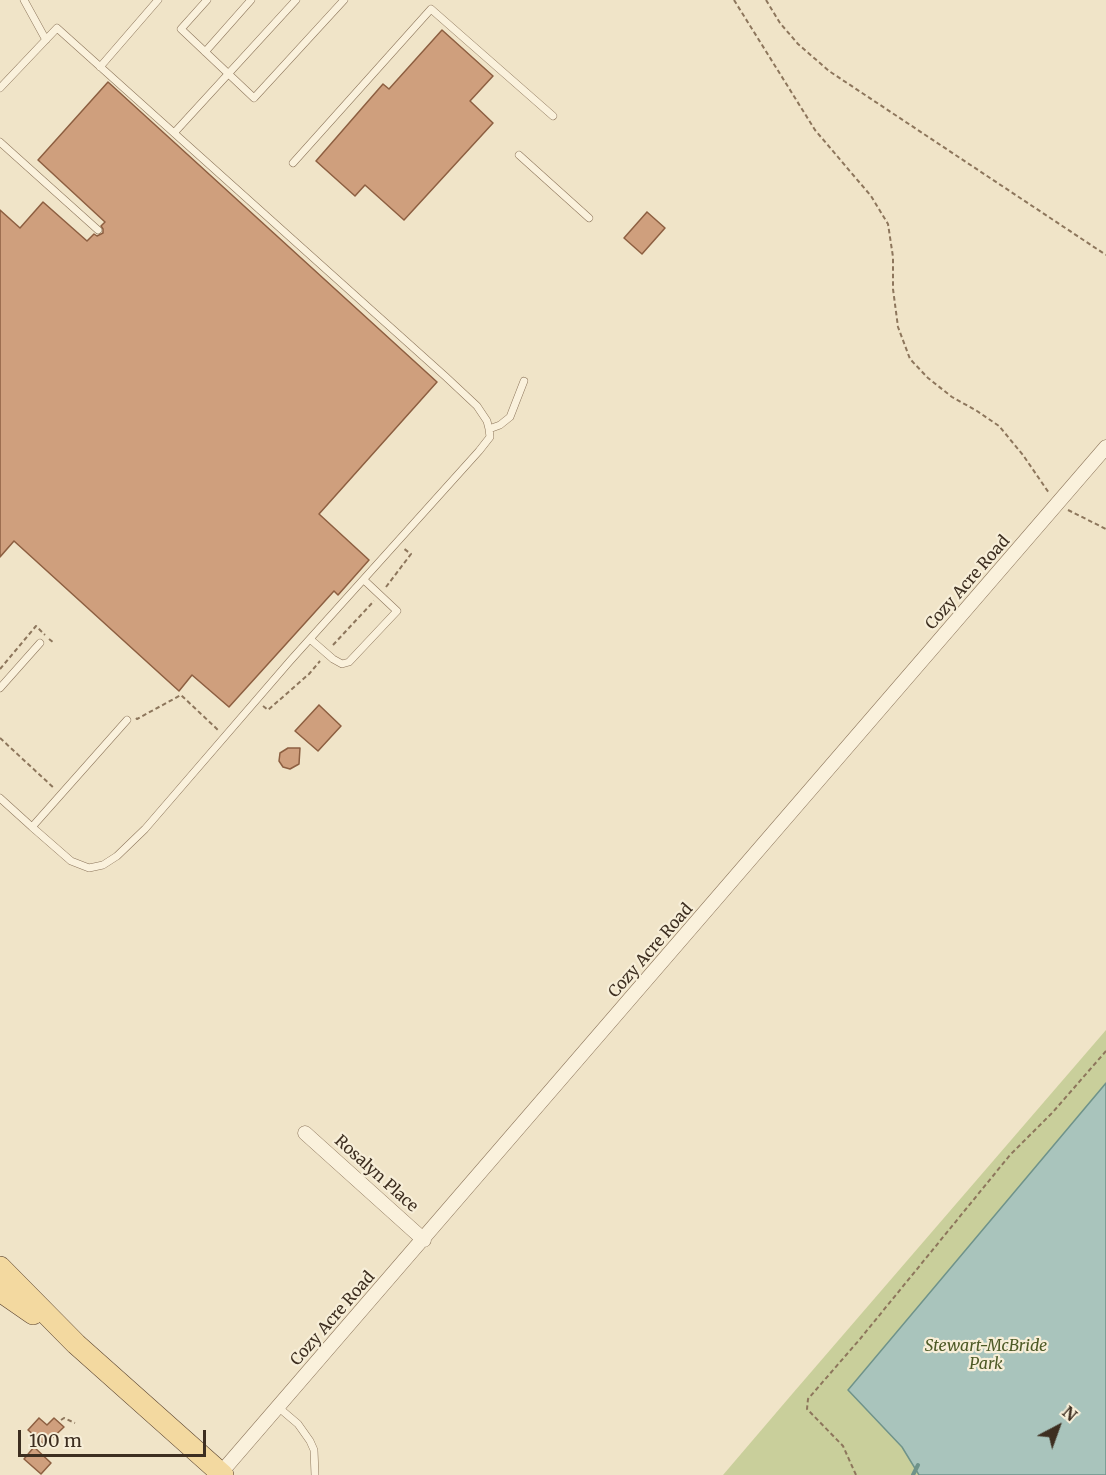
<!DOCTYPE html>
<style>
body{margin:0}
#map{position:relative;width:1106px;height:1475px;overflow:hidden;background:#f0e4c8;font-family:Merriweather,serif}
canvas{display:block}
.north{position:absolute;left:1028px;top:1397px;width:60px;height:60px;-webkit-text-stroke:4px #f7eed8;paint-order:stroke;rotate:41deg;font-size:16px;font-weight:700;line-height:24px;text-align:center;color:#3d2e20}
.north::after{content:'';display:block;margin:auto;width:21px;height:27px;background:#3d2e20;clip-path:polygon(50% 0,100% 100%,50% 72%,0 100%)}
.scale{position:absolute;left:18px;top:1430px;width:188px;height:27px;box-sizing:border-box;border:3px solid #3d2e20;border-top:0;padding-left:8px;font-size:18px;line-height:21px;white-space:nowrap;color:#3d2e20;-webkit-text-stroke:4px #f7eed8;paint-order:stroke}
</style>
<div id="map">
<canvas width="1106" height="1475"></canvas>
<div class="north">N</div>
<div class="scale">100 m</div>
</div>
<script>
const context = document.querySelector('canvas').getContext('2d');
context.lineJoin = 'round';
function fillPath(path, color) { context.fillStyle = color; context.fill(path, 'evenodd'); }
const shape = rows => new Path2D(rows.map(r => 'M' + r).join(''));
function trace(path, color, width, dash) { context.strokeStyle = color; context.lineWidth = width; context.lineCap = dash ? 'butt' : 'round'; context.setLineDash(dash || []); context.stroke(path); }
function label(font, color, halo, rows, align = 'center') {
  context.font = font + ' Merriweather,serif'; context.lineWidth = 4.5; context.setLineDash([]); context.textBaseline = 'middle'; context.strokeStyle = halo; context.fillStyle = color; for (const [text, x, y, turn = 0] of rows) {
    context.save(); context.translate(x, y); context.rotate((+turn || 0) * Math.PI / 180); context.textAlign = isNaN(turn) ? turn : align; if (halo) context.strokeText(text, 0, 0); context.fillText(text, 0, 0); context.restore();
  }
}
fillPath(shape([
 [1106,1030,1106,1475,723,1475,793,1393]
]), '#c9cf9b');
const water = shape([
 [1106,1083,1106,1475,919,1475,902,1447,848,1390,1106,1083]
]);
fillPath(water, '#a9c4bc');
trace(water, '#6f938a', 1.5);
trace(shape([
 [913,1475,918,1465]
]), '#6f938a', 4);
const building = shape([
 [442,30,493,76,470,101,493,123,404,220,365,185,355,196,316,161,383,84,389,89,442,30],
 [108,82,437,382,319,514,369,560,338,595,334,591,229,707,192,675,179,691,14,541,0,557,0,210,20,228,43,202,87,241,94,234,97,236,103,233,103,229,101,226,105,222,38,160,108,82],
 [647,212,665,228,642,254,624,238,647,212],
 [319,705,341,726,318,751,295,731,319,705],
 [288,748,300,748,299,764,290,769,283,767,279,761,280,753,288,748],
 [39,1418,47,1425,54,1418,64,1427,45,1445,28,1430,39,1418],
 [34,1447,51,1463,41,1474,24,1459,34,1447]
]);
fillPath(building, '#cf9f7d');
trace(building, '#8d5f41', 1.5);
const lane = shape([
 [24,0,46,40],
 [207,0,181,29,254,98,344,0],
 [205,52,251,0],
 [100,67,158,0],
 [0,88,57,28,446,377,477,406,487,421,489,429,490,437,479,451,290,661,145,829,117,856,103,865,89,868,71,861,32,827],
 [174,133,296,0],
 [0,142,98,230],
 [519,155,589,218],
 [293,163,431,9,553,116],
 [489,429,500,425,510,417,524,381],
 [310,639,333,659,342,664,349,662,397,611,364,580],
 [0,688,40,643],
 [0,798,32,827,127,720],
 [278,1407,298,1424,310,1441,314,1450,315,1475]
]);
const street = shape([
 [305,1133,424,1240],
 [219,1475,1106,447]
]);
const primary = shape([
 [0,1267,76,1344,223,1475],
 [0,1291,33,1314]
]);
trace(lane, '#8d765c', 8);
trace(street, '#8d765c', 15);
trace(primary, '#5b4430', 22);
trace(shape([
 [734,0,815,130,871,196,888,224,893,257,893,289,898,327,910,359,928,378,952,397,977,411,999,426,1023,455,1049,493],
 [766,0,780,23,798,44,829,71,1106,255],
 [1068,510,1106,529],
 [386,587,411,554,403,548],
 [49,639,54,643],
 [333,645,374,601],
 [0,669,36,626,45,635],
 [263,706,268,710,309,674,320,661],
 [136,718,137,719,181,695,218,730],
 [0,738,55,789],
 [61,1420,64,1418,75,1423],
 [856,1475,843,1446,807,1409,808,1399,860,1339,1010,1155,1053,1112,1106,1051]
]), '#8d765c', 2, [4.5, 3]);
trace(lane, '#faf1dc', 7);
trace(street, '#faf1dc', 14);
trace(primary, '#f3d9a0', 21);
label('16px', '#3d2e20', '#f7eed8', [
 ["Cozy Acre Road",968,583,-49],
 ["Cozy Acre Road",651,951,-49],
 ["Rosalyn Place",376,1174,42],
 ["Cozy Acre Road",333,1319,-49]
]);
label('italic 16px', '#4d5a26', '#f7eed8', [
 ["Stewart-McBride",986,1346],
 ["Park",986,1364]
]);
</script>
